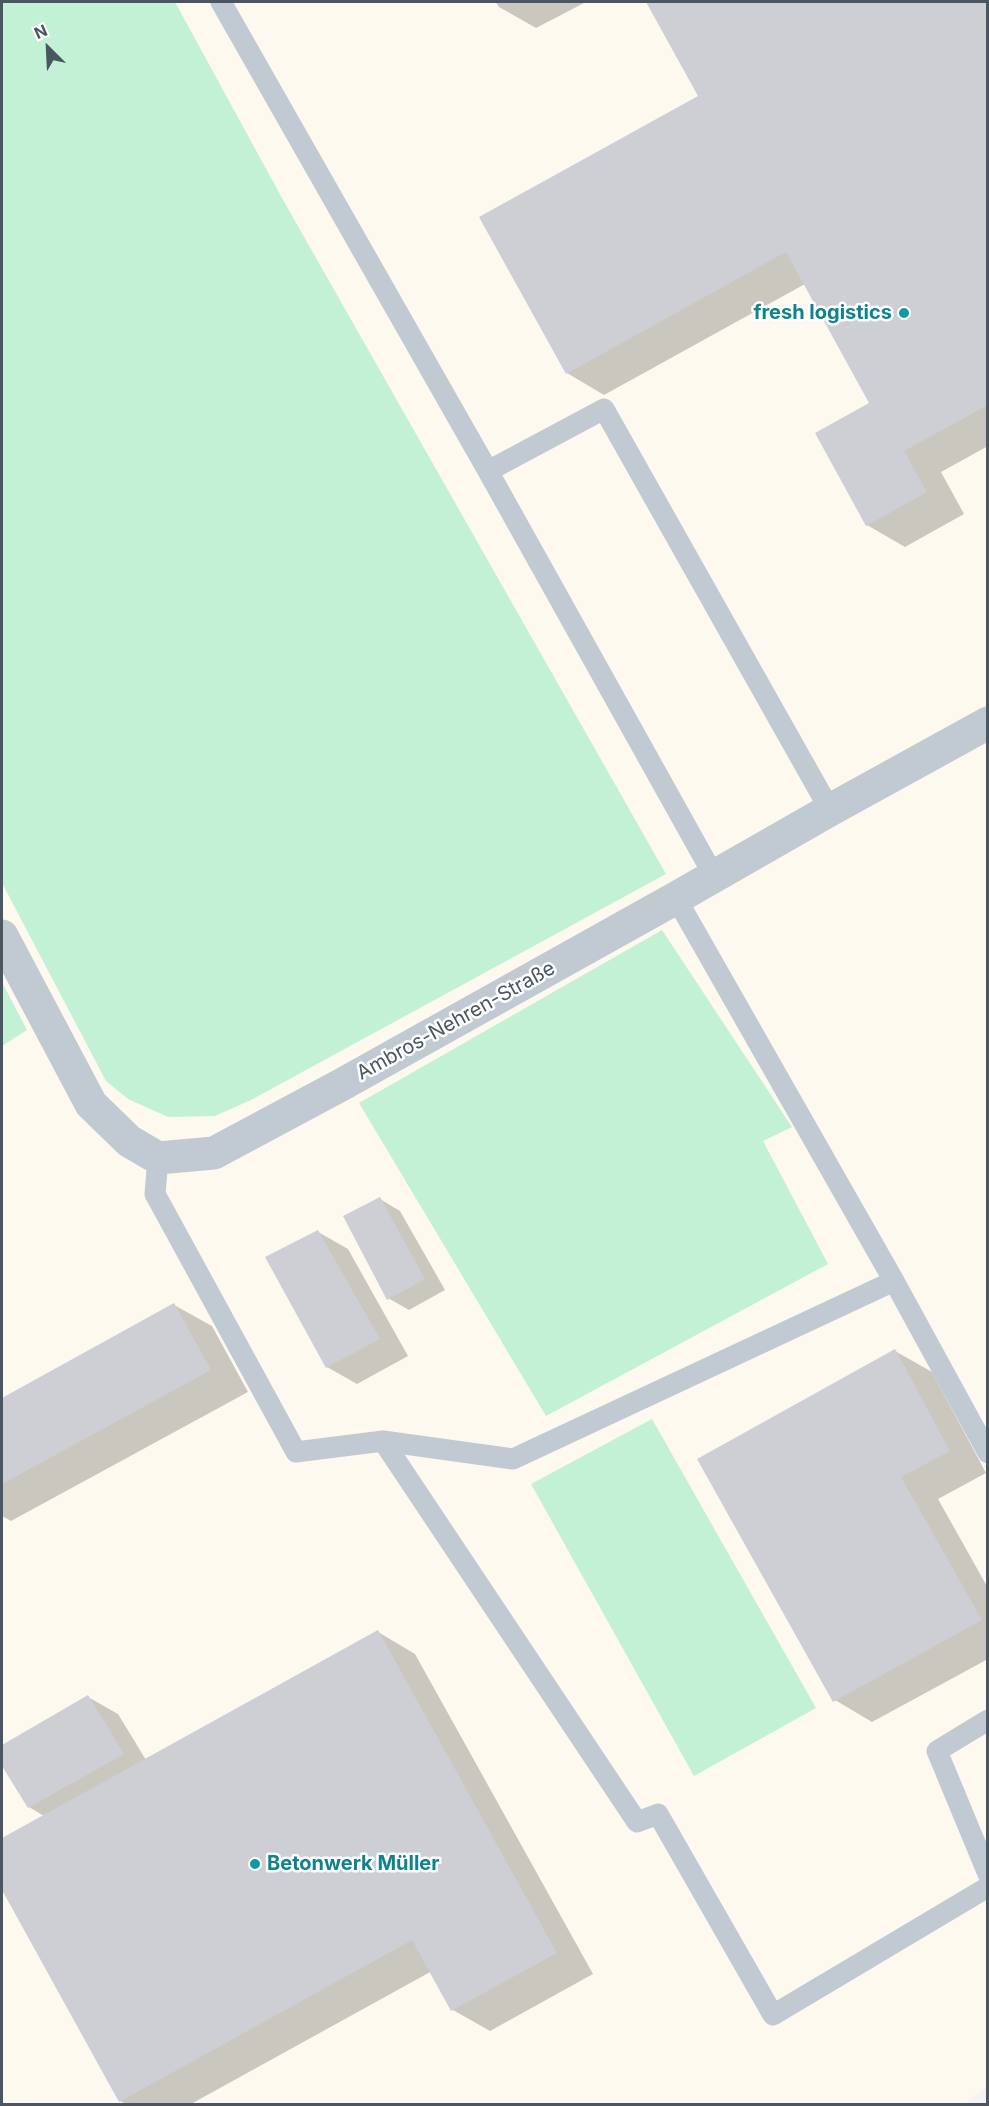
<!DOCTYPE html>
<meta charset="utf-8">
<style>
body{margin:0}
#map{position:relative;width:989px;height:2106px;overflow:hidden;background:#f5f3f3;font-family:Inter,sans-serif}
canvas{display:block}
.frame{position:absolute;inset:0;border:3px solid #4a5661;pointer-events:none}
.north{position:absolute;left:18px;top:18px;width:60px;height:60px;-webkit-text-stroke:4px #fff;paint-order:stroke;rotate:336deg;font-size:16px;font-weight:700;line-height:24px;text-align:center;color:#4a5661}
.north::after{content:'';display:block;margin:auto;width:21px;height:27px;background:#4a5661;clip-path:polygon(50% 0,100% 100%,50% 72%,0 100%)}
</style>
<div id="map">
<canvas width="989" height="2106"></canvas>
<div class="frame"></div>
<div class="north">N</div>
</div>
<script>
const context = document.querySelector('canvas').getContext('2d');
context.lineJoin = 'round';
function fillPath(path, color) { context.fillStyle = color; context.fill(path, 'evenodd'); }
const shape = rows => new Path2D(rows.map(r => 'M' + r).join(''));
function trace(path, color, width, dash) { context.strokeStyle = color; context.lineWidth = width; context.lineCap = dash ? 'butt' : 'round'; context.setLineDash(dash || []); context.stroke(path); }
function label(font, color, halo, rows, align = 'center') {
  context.font = font + ' Inter,sans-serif'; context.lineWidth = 5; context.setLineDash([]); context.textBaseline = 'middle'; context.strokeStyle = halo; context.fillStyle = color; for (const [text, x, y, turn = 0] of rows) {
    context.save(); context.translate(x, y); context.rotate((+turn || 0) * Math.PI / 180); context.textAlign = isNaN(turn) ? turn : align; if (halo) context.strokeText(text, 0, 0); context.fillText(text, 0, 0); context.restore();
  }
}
fillPath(shape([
 [2,2,987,2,987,2086,964,2104,2,2104]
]), '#fdf9ef');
fillPath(shape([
 [6,2,175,2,282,198,666,874,251,1100,215,1116,168,1117,128,1099,106,1081,2,883,2,4],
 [662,930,792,1127,763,1141,828,1264,546,1416,359,1103],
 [2,982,27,1030,2,1046],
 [652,1419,816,1708,694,1776,531,1484]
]), '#c3f1d5');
fillPath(shape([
 [496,2,586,2,536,28,499,7],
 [648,2,988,2,988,446,941,472,964,514,905,547,867,525,871,404,805,284,604,395,567,373,700,97],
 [380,1199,400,1211,445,1290,409,1310,388,1298],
 [318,1232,348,1249,408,1356,357,1384,327,1367],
 [174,1305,212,1326,248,1392,11,1521,2,1516,2,1400],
 [895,1351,932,1372,986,1473,938,1499,988,1588,988,1659,872,1722,835,1700],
 [378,1632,415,1654,593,1974,490,2031,453,2010,432,1971,191,2104,126,2104,120,2101,2,1887,2,1840,44,1816,29,1807,2,1763,2,1747,88,1697,118,1714,146,1760]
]), '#0003');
fillPath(shape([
 [646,2,988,2,988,405,904,451,927,492,866,526,815,433,869,403,786,252,566,374,479,217,698,96],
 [380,1197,425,1279,387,1300,343,1216],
 [318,1230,380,1339,326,1368,265,1257],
 [174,1303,211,1370,2,1484,2,1398],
 [895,1349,950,1451,901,1477,982,1620,833,1702,697,1459],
 [378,1630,557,1953,451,2011,412,1940,119,2102,2,1890,2,1838],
 [88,1695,124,1754,28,1808,2,1766,2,1745]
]), '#cdcfd5');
trace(shape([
 [221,2,488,471,714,876],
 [488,471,604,409,830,810],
 [676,898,894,1281],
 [158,1158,155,1194,296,1452,383,1441,513,1459,894,1281,988,1453],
 [383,1441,637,1822,658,1814,773,2015,988,1887],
 [988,1720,937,1751,988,1874]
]), '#c1cad2', 21);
trace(shape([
 [2,936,91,1104,129,1141,158,1158,214,1153,341,1085,676,898,830,810,988,723]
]), '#c1cad2', 33);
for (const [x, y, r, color] of [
 [904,313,6,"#0f9aa8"],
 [255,1864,6,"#0f9aa8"]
]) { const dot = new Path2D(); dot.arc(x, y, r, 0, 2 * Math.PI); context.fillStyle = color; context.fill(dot); trace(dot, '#fff', 2); }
label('bold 20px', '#0d838f', '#fff', [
 ["fresh logistics",892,313],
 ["Betonwerk Müller",267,1864,"left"]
], 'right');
label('20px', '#4a5661', '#fff', [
 ["Ambros-Nehren-Straße",456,1021,-29]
]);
</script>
